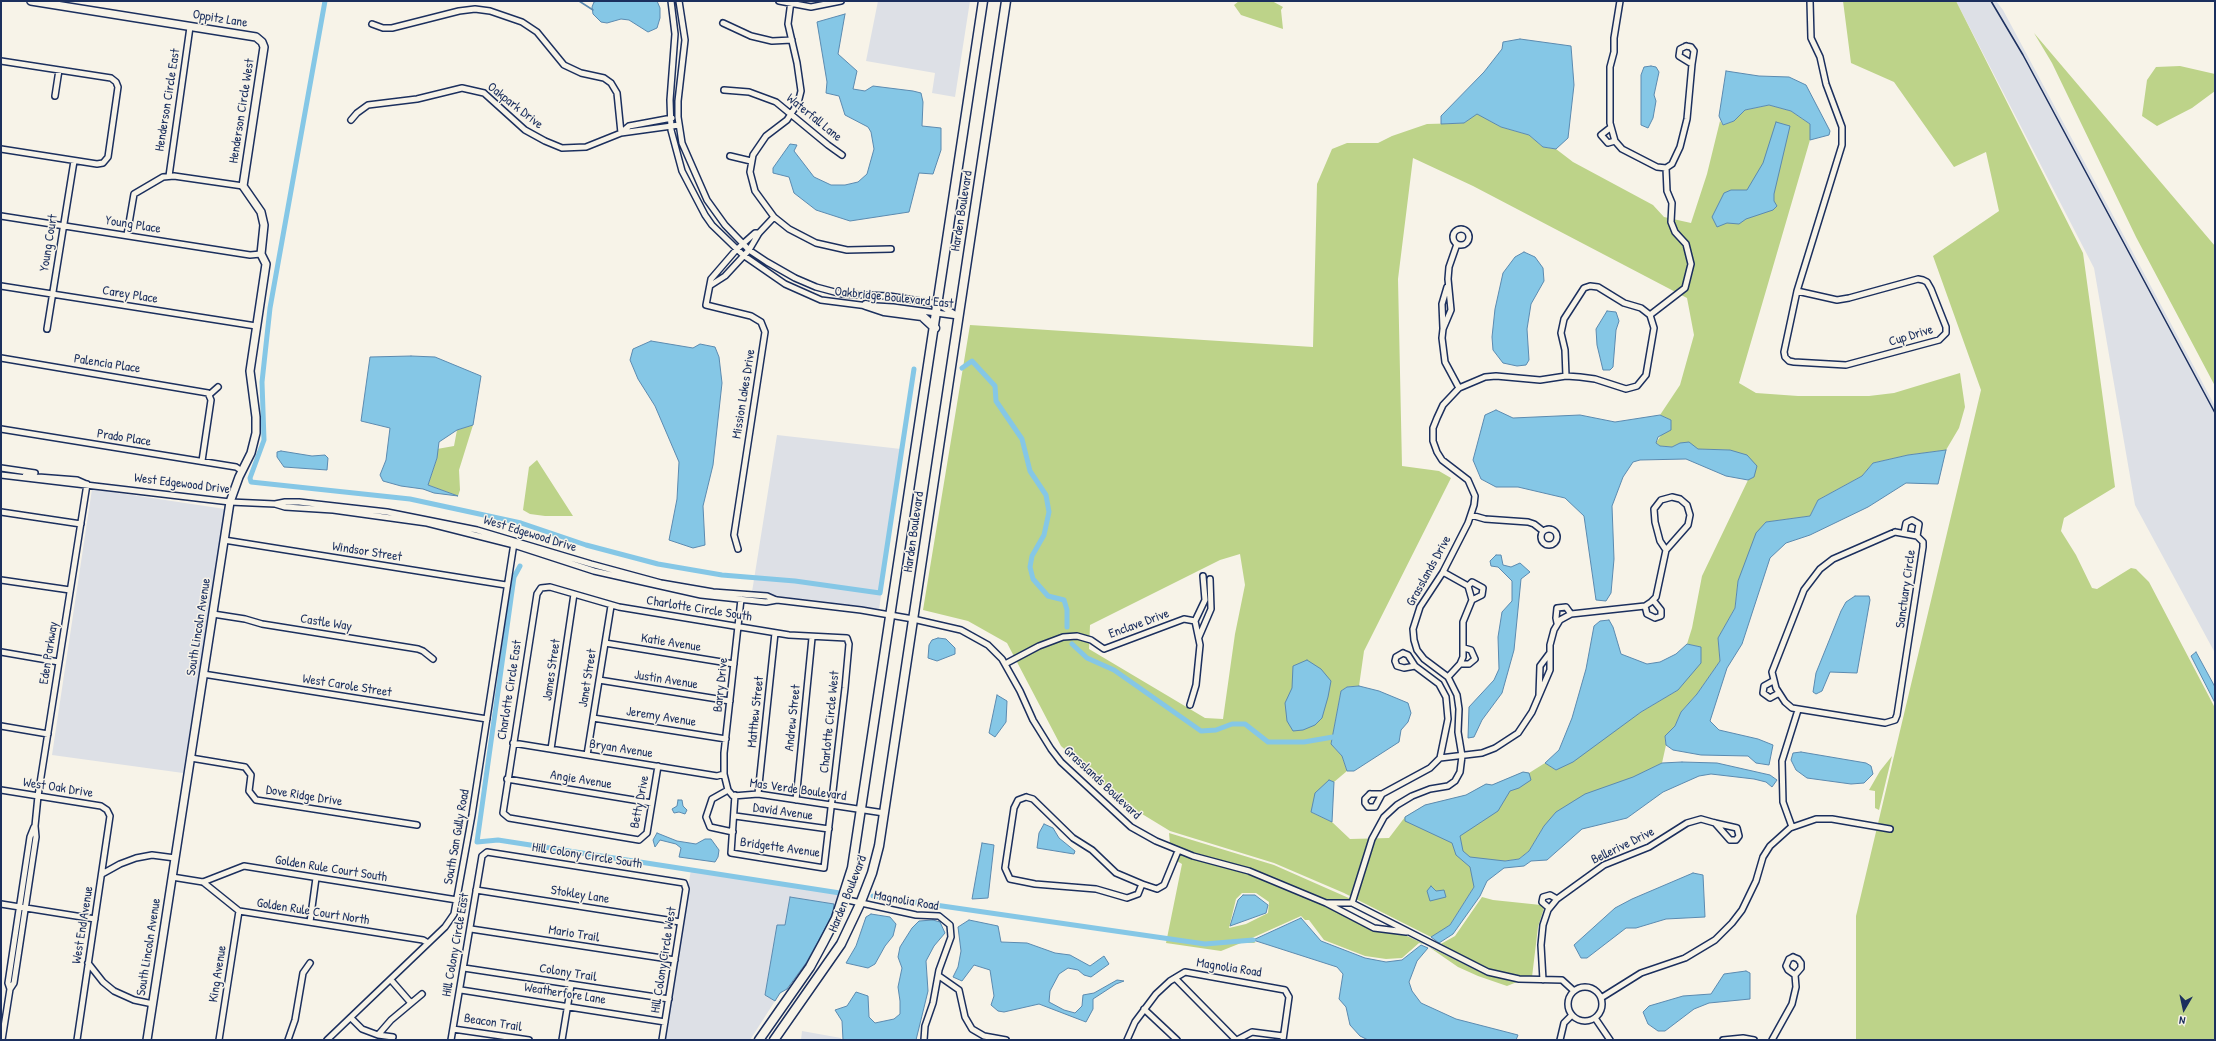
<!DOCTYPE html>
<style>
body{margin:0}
#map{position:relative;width:2216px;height:1041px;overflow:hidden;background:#f7f3e8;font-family:"Patrick Hand",sans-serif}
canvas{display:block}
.frame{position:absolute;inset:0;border:2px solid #1b2f5e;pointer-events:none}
.north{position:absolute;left:2164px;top:989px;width:40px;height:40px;-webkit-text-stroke:3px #f7f3e8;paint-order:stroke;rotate:189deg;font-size:11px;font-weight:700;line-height:16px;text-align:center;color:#1b2f5e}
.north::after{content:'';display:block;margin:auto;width:14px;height:18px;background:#1b2f5e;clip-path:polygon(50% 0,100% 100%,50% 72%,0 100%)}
</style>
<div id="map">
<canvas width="2216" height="1041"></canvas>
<div class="frame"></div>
<div class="north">N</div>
</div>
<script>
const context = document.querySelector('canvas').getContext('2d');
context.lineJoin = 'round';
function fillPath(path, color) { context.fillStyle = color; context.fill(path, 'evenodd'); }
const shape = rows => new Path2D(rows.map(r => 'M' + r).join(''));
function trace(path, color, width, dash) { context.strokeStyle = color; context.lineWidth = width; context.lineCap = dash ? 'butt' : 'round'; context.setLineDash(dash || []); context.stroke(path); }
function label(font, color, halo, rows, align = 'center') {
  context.font = font + ' "Patrick Hand",sans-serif'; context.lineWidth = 3; context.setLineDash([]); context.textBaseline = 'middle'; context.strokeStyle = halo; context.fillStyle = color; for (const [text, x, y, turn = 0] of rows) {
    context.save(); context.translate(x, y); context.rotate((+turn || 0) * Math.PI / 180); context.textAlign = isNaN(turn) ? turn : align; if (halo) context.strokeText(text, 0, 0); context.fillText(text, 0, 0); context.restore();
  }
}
fillPath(shape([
 [878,1,970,1,955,97,932,93,935,73,866,61],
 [1956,1,1996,1,2003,10,2215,406,2215,653,2135,505,2094,268],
 [777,435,901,449,879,610,779,598,767,594,752,592],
 [92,489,225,509,183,773,52,755],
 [691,869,843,892,833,908,833,904,790,897,785,926,777,925,765,995,775,1001,750,1040,665,1040],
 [802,1031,841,1038,841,1040,801,1040]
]), '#dde0e6');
fillPath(shape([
 [1239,1,1272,1,1283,7,1281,10,1283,29,1241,15,1234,5],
 [1843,1,1956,1,2083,253,2115,487,2064,518,2061,531,2076,555,2092,588,2097,589,2131,568,2136,569,2149,582,2215,708,2215,1040,1856,1040,1856,916,1981,390,1933,256,1999,211,1986,152,1954,167,1894,82,1851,63],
 [2034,33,2215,246,2215,386,2136,237,2052,63],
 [2180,66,2215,74,2215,91,2192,108,2157,126,2142,116,2147,80,2156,67],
 [1769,105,1791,111,1810,124,1810,140,1739,383,1756,393,1798,396,1869,396,1894,393,1960,373,1965,407,1959,428,1946,450,1908,455,1873,463,1862,476,1818,500,1810,516,1766,522,1738,581,1735,608,1718,638,1720,661,1697,694,1681,712,1675,726,1665,736,1666,745,1662,763,1544,826,1529,851,1519,859,1505,861,1474,887,1450,925,1438,934,1431,937,1344,893,1274,863,1170,831,1124,803,1061,746,1007,643,968,621,923,610,970,325,1313,347,1317,184,1332,149,1347,143,1378,143,1392,136,1427,124,1464,123,1477,113,1501,127,1529,135,1543,147,1556,149,1573,162,1653,205,1664,217,1691,223,1707,174,1720,121,1723,125,1734,121,1745,110],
 [1413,158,1473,186,1687,298,1694,335,1680,385,1660,415,1671,420,1656,443,1660,446,1672,447,1680,443,1698,449,1730,450,1754,477,1748,480,1702,576,1692,628,1687,644,1701,647,1678,690,1641,712,1556,770,1545,763,1529,773,1523,772,1492,785,1486,784,1466,795,1425,805,1405,817,1389,838,1350,839,1332,822,1311,812,1329,780,1334,782,1347,771,1342,756,1331,744,1341,691,1347,687,1359,686,1364,651,1451,478,1439,471,1402,466,1398,279],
 [1240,554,1245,585,1235,634,1223,719,1205,718,1089,649,1090,625,1220,560],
 [473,425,459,470,460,490,458,496,428,485,437,458,437,449,454,446,457,430],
 [537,460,573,516,545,516,530,514,523,510,529,467],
 [1892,756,1879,810,1875,808,1875,791,1869,790,1880,771],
 [1169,833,1274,865,1351,899,1350,901,1327,900,1250,868,1194,854,1170,844],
 [1179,854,1249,874,1326,906,1373,931,1405,935,1424,944,1419,943,1402,958,1386,959,1365,956,1324,940,1309,920,1305,920,1301,916,1252,938,1252,941,1256,943,1241,943,1221,951,1166,943,1182,864,1177,861],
 [1242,893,1256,893,1269,902,1268,913,1246,924,1229,928,1236,899],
 [1482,897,1493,900,1541,905,1544,908,1538,927,1532,977,1519,977,1489,969,1409,931,1355,902,1439,945,1455,936],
 [1429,947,1487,975,1517,982,1507,986,1478,976,1458,967]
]), '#bdd389');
const water = shape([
 [598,1,657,1,660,8,660,18,657,28,648,32,629,20,621,19,607,23,601,22,593,14,592,7,594,2,598,1],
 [845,14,838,54,857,71,853,89,865,91,873,86,913,91,921,93,923,102,922,126,941,128,941,150,933,174,919,173,909,212,850,221,816,210,794,193,789,177,773,173,773,168,790,144,797,145,794,151,814,177,831,185,845,185,858,182,867,174,874,149,871,132,868,127,845,115,839,96,826,93,827,82,817,22,845,14],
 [1520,39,1571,46,1574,85,1568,138,1556,149,1543,147,1529,135,1501,127,1477,114,1464,123,1441,124,1441,116,1484,72,1502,49,1503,42,1520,39],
 [1651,66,1656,67,1659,72,1654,95,1656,101,1653,118,1648,128,1641,125,1641,75,1644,67,1651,66],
 [1726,71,1759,76,1789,77,1806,85,1830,131,1829,135,1810,140,1810,124,1791,111,1769,105,1745,110,1734,121,1723,125,1719,116,1726,71],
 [1776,122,1790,126,1774,194,1774,201,1777,206,1773,210,1746,219,1739,224,1727,223,1717,227,1712,217,1724,193,1731,190,1747,190,1763,163,1776,122],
 [1524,252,1535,257,1543,268,1544,281,1531,304,1527,329,1529,360,1526,365,1517,366,1503,363,1493,350,1492,337,1495,309,1503,273,1515,257,1524,252],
 [1607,311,1616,312,1619,321,1616,330,1613,367,1610,370,1603,370,1597,345,1596,329,1607,311],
 [651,341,693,348,700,344,715,347,719,357,722,383,713,465,703,506,705,545,693,548,669,540,677,499,679,462,655,406,638,379,630,360,633,349,651,341],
 [411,356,435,357,481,376,473,425,457,430,439,442,437,458,428,485,458,496,434,493,423,489,401,486,383,481,380,475,386,460,390,428,361,421,370,357,411,356],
 [1496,410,1513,418,1580,415,1615,422,1660,415,1671,420,1671,430,1658,437,1656,443,1660,446,1672,447,1680,443,1689,442,1698,449,1730,450,1747,455,1757,466,1754,477,1748,480,1726,476,1686,459,1640,460,1633,462,1623,477,1612,506,1614,559,1611,593,1606,601,1596,600,1584,516,1565,498,1518,487,1496,487,1481,479,1473,460,1485,415,1496,410],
 [1946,450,1938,484,1906,483,1868,507,1810,535,1786,543,1770,558,1742,644,1727,668,1710,721,1719,730,1758,739,1773,745,1769,765,1756,763,1748,756,1701,755,1673,750,1666,745,1665,736,1675,726,1681,712,1697,694,1720,661,1718,638,1735,608,1738,581,1756,533,1766,522,1810,516,1818,500,1862,476,1873,463,1908,455,1946,450],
 [281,451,312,456,325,455,328,458,327,470,284,467,277,457,277,452,281,451],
 [1496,555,1501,555,1503,565,1511,567,1520,563,1530,572,1521,579,1514,650,1502,693,1482,720,1474,737,1468,738,1469,707,1494,680,1499,669,1498,637,1502,612,1512,601,1512,581,1498,567,1491,566,1490,561,1496,555],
 [1855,596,1869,596,1870,600,1857,673,1830,672,1822,691,1816,694,1813,692,1816,673,1841,611,1846,602,1855,596],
 [1609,620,1613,627,1621,654,1647,664,1660,662,1676,654,1687,644,1701,647,1701,663,1678,690,1641,712,1573,762,1556,770,1545,763,1559,750,1572,718,1586,669,1594,626,1600,621,1609,620],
 [938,638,946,639,955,648,955,654,937,661,928,658,929,645,932,640,938,638],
 [2196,652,2215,687,2215,703,2191,656,2196,652],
 [1307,660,1321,669,1331,681,1328,697,1322,718,1315,725,1303,730,1293,731,1287,721,1285,703,1292,688,1293,666,1307,660],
 [1359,686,1379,691,1408,703,1411,713,1408,722,1401,730,1399,742,1354,771,1347,771,1342,756,1331,744,1341,691,1347,687,1359,686],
 [997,695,1007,701,1006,722,995,737,989,733,997,695],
 [1801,752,1866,763,1871,766,1873,774,1864,783,1851,784,1807,778,1796,770,1791,760,1793,753,1801,752],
 [1682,762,1717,763,1770,775,1777,780,1772,787,1766,782,1754,779,1711,774,1699,776,1663,792,1627,818,1582,829,1547,860,1531,861,1524,866,1504,868,1487,881,1480,896,1453,934,1439,943,1431,937,1450,925,1474,887,1470,867,1456,855,1452,843,1405,821,1405,817,1425,805,1466,795,1486,784,1492,785,1523,772,1529,773,1531,780,1519,788,1510,791,1498,811,1460,836,1463,851,1470,857,1505,861,1519,859,1529,851,1544,826,1556,812,1585,794,1633,777,1662,763,1682,762],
 [1329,780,1334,782,1332,822,1311,812,1315,793,1329,780],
 [678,800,682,800,683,806,687,810,685,814,679,812,674,813,672,809,677,806,678,800],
 [1044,824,1053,828,1059,838,1075,851,1074,854,1037,848,1039,833,1044,824],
 [657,833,677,841,696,844,705,839,711,839,719,850,718,857,715,862,679,857,681,848,676,844,660,840,655,847,653,840,657,833],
 [982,843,994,845,988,898,972,899,982,843],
 [1693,873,1703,875,1705,917,1666,919,1636,928,1626,928,1587,958,1581,958,1574,945,1615,908,1632,899,1693,873],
 [1431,886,1436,891,1444,890,1446,897,1430,901,1427,891,1431,886],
 [1243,895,1255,895,1268,905,1266,913,1230,926,1238,900,1243,895],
 [790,897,834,904,833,911,831,918,806,963,787,989,780,993,775,1001,765,995,777,925,785,925,790,897],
 [871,914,890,917,896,924,893,936,885,946,875,964,868,968,846,963,856,946,866,917,871,914],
 [1301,918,1321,941,1365,958,1386,962,1402,960,1421,945,1428,948,1417,961,1409,982,1412,991,1421,1003,1456,1019,1518,1035,1516,1040,1368,1040,1360,1036,1350,1025,1346,1007,1339,999,1343,974,1337,967,1253,940,1301,918],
 [933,920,940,922,945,933,934,946,926,961,928,991,916,1040,843,1040,842,1021,835,1010,847,1006,856,992,868,996,869,1017,875,1023,894,1019,900,1014,900,1001,898,987,902,968,898,957,900,947,912,928,919,921,933,920],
 [969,920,998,926,1001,942,1027,943,1055,953,1070,955,1090,966,1104,956,1109,964,1091,977,1084,975,1078,970,1068,968,1059,974,1050,991,1049,1002,1064,1010,1075,1013,1082,1006,1083,995,1094,993,1117,980,1124,981,1116,984,1093,999,1093,1009,1086,1022,1039,1004,1004,1012,998,1011,991,1005,994,996,990,970,974,965,962,981,953,977,958,967,961,951,958,927,969,920],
 [1746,971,1750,973,1750,999,1709,1003,1694,1009,1665,1031,1658,1031,1648,1024,1643,1012,1649,1006,1683,996,1711,994,1724,974,1746,971]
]);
fillPath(water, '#85c7e6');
trace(water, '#5b8ab0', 1);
trace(shape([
 [579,1,593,10]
]), '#5b8ab0', 1.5);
trace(shape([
 [325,1,270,308,262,382,264,440,250,478,251,482,410,499,521,523,586,545,658,564,722,575,795,581,880,593,914,369],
 [962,368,972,361,995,386,996,401,1022,439,1030,471,1046,495,1049,512,1044,535,1032,556,1030,567,1033,579,1048,596,1064,600,1067,610,1067,627],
 [520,566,514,577,477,842,498,840,840,893],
 [1072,644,1087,658,1114,670,1201,731,1216,730,1232,724,1245,724,1268,742,1304,742,1333,737],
 [873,896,1205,944,1253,940]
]), '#85c7e6', 5);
const street = shape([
 [671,1,675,34,670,100,671,130,682,171,705,215,712,225,743,255,785,284,821,300,868,306],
 [679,1,685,40,678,101,678,117,682,143,707,200,725,225,749,250,767,262,795,278,816,287,842,294,889,296,938,304,956,315],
 [779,1,811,7,841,1],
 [791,1,788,24,797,63,801,91,798,103,787,120,766,136,753,155,750,172,755,191,774,217,789,229,816,243,847,250,891,249],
 [1620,1,1614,38,1614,52,1610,67,1610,123,1615,141,1622,149,1657,167,1666,168,1672,164,1680,147,1687,119,1692,64],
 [723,23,751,36,772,41,792,40],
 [372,24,383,28,392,28,459,11,475,9,490,11,522,22,537,32,564,65,581,73,604,78,611,83,617,93,621,133],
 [1686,46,1691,47,1694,51,1692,64,1679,56,1680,49,1686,46],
 [1,61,111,78,116,82,118,87,108,157,103,163,97,164,1,149],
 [724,90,749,92,776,102,828,145,842,155],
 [55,96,59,70],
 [351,120,357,113,368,105,417,99,462,88,484,93,525,130,545,141,562,148,586,147,621,133,629,126,672,118],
 [1610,128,1601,135,1608,143,1615,141],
 [621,133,679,125],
 [730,156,751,161],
 [169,176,190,27],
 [1,216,250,255,261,254],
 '1453 237a8 8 0 1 1 16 0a8 8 0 1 1-16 0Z',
 [127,235,134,194,163,177,174,176,243,186],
 [1457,244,1449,267,1448,279,1451,310,1443,329,1442,338,1445,362,1459,388],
 [711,285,725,276,749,250,759,233,774,217],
 [1,286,256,326],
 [1797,291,1837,300,1849,298,1918,279,1923,280,1927,282,1931,289,1946,327,1946,333,1939,340,1846,365,1794,362,1789,361,1785,357,1784,352,1797,291,1842,145,1842,127,1826,84,1820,57,1811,38,1810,1],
 [876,306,893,307,958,316],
 [1650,315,1685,288,1691,264,1686,244,1675,232,1671,222,1672,203,1667,191,1666,168],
 [1443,328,1442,304,1447,287],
 [47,329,74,161],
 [1,358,208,393,211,400,202,461],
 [209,395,218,387],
 [1,429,236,467,242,471],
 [1,468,35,473],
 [1,475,230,502,275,504,285,502,299,502,387,512,477,530,591,564,661,583,713,592,767,596,776,600],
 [25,476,77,480,86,484],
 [275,504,285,507,333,510,427,523,514,545,594,571,701,595,766,602,777,600,861,610,913,619,961,630,988,645,1002,659,1020,691,1033,720,1051,749,1061,762,1131,827,1156,841,1193,856,1249,871,1326,903,1374,928,1406,932],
 [1,512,81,524],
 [1471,515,1485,519,1528,522,1534,524,1543,531],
 '1541 537a8 8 0 1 1 16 0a8 8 0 1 1-16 0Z',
 [1895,532,1917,536,1923,542,1923,547,1897,715,1895,720,1885,723,1792,708,1785,702,1776,688,1772,672,1804,590,1820,569,1833,559,1895,532],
 [1904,533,1906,523,1912,520,1919,524,1917,536],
 [224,540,506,585],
 [738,549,734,535,765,332,761,322,751,316,706,305,711,279,736,250,755,233,759,233],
 [1443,572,1468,586,1472,600,1463,622,1463,657,1460,664,1448,677],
 [1,580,70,590],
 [1468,586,1472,582,1483,588,1482,595,1472,600],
 [741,599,724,753,724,774,728,790,733,796,758,794,884,813],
 [1645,606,1647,614,1655,618,1661,616,1661,610,1653,600],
 [213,614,245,619,262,624,418,649,423,651,433,659],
 [1557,623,1556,618,1557,608,1566,607,1571,614],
 [1199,637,1211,609,1210,579],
 [605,643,734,664],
 [1,652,59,662],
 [1403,653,1408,655,1415,666,1404,668,1397,666,1395,661,1396,657,1403,653],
 [1005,664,1039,646,1063,637,1077,636,1091,640,1104,649,1184,619,1195,621,1205,600,1203,576],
 [1460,664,1469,664,1475,659,1471,650,1464,648],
 [203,674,487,719],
 [599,680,730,701],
 [1773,681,1764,686,1763,693,1770,698,1779,693],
 [1539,695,1540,666,1549,654],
 [1190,705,1196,685,1200,645,1195,621],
 [593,718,726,739],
 [1,726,48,734],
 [513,743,717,776,724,774],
 [551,749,574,594],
 [587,755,611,606],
 [191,758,245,767,251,775,249,791,256,800,417,825],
 [1440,758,1482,753,1495,748,1518,733,1532,712,1550,670,1550,645,1554,630,1560,620,1571,614,1645,606,1651,602,1656,597,1666,550,1688,525,1690,515,1687,505,1680,499,1672,497,1661,500,1654,509,1655,522,1660,541,1666,550],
 [658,766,647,833,639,840,509,818,503,813,537,594,541,588,550,587,619,607,789,635,847,638,849,644,845,688,824,868,731,853,735,795],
 [507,779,652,803],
 [1,790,101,806,107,810,110,816,77,1040],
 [728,790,712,799,706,817,710,827,733,832],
 [758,794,775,633],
 [1370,794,1382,794,1375,807,1368,807,1365,803,1365,799,1370,794],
 [1382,794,1430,768,1440,758,1448,719,1446,697,1439,684,1415,666],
 [1026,797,1033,799,1073,838,1092,850,1116,873,1142,884,1138,894,1127,898,1096,889,1035,884,1010,879,1005,868,1014,808,1018,800,1026,797],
 [796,800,812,638],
 [735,816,829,829],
 [1715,823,1737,828,1739,836,1736,840,1730,840,1715,823],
 [1792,827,1783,802,1782,761,1798,710],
 [102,874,120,864,136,858,152,855,175,858],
 [172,877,203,882],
 [203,882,244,866,457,900],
 [203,882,239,911,423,940,428,943],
 [1142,884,1157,889,1164,885,1178,851],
 [476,890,680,922],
 [843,899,916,915,939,916,950,925,951,937,939,970,933,1003,925,1026,924,1040],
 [1327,903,1352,903,1488,972,1519,979,1562,980,1574,991],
 [1352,903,1372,839,1384,817,1397,805,1412,796,1430,789,1448,786,1455,781,1460,772,1462,756,1458,732,1459,709,1457,695,1448,677,1424,659,1417,650,1414,640,1413,629,1420,607,1443,572,1468,523,1474,505,1475,496,1468,480,1442,460,1437,452,1433,441,1433,428,1437,418,1443,405,1459,388,1485,377,1496,376,1540,380,1566,376,1580,377,1595,379,1626,389,1637,386,1646,375,1654,328,1650,315,1641,308,1624,303,1598,287,1590,286,1584,288,1564,319,1561,333,1565,350,1566,376],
 [1,904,95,919],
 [1549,908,1542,902,1543,897,1550,895,1557,899],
 [310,922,316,878],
 [471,929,675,960],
 [1793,957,1798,959,1801,963,1801,968,1795,975,1788,970,1786,966,1789,959,1793,957],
 [88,963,103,982,114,991,134,1000,153,1004],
 [464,968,669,999],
 [939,976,959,990,965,1017,972,1029,984,1036,1006,1040],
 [1175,978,1236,1040],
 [391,980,411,1003],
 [1543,980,1541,945,1543,925,1548,910,1557,899,1604,865,1649,847,1687,823,1701,819,1715,823],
 '1568 1004a17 17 0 1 1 34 0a17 17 0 1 1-34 0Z',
 [10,989,8,983,11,963,30,837,34,827],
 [461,990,665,1022],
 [1601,998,1641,973,1685,958,1715,940,1732,923,1742,910,1756,881,1763,857,1770,846,1790,828,1816,819,1832,819,1890,829],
 [1144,1009,1177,1040],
 [351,1018,362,1029,378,1035,391,1020,422,994],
 [1595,1018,1610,1040],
 [453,1029,529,1040],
 [378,1035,393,1037],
 [2,1040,10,989,14,983,36,837,35,826,38,796,87,484],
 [219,1040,239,911],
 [288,1040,295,1020,303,973,310,963],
 [327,1040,445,927,454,914,472,815,514,543],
 [451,1040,482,856,487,852,684,883,686,889,662,1040],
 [562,1040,571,985],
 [1127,1040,1135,1022,1156,994,1170,981,1185,972,1285,990,1289,997,1283,1040],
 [1237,1040,1252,1032,1283,1036],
 [1560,1040,1564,1023,1572,1015],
 [1723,1040,1743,1038,1754,1040],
 [1772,1040,1792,1004,1796,987,1795,975]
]);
const secondary = shape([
 [31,1,256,37,262,42,264,47,243,186,261,212,264,225,261,254,266,264,250,371,256,417,256,433,251,453,239,477,230,502,147,1040]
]);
const primary = shape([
 [866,305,884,311,922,316,935,328],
 [759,1040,810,967,823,943,836,918,852,868,983,1],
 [774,1040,841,944,860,904,872,873,879,846,1006,1]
]);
trace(street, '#1b2f5e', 8);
trace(secondary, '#1b2f5e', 10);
trace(primary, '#1b2f5e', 11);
trace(street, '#f7f3e8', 5);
trace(secondary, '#f7f3e8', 7);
trace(primary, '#f7f3e8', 8);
trace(shape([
 [1991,1,2023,55,2215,413]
]), '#1b2f5e', 1.5);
label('13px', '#1b2f5e', '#f7f3e8', [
 ["Oppitz Lane",220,19,9],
 ["Henderson Circle East",168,100,-81],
 ["Oakpark Drive",515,106,38],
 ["Henderson Circle West",242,111,-81],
 ["Waterfall Lane",814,118,39],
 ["Harden Boulevard",962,211,-81],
 ["Young Place",133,225,9],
 ["Young Court",49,243,-81],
 ["Carey Place",130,295,9],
 ["Oakbridge Boulevard East",894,298,6],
 ["Cup Drive",1911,336,-17],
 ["Palencia Place",107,364,9],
 ["Mission Lakes Drive",744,394,-81],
 ["Prado Place",124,438,9],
 ["West Edgewood Drive",182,484,7],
 ["Harden Boulevard",914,532,-82],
 ["West Edgewood Drive",530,534,17],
 ["Windsor Street",367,552,9],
 ["Grasslands Drive",1429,571,-61],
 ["Sanctuary Circle",1906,589,-82],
 ["Charlotte Circle South",699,609,9],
 ["Castle Way",326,623,9],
 ["Enclave Drive",1139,624,-20],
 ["South Lincoln Avenue",199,627,-81],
 ["Katie Avenue",671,643,9],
 ["Eden Parkway",49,653,-81],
 ["James Street",552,670,-82],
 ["Janet Street",588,678,-81],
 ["Justin Avenue",666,680,9],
 ["Barry Drive",721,685,-84],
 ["West Carole Street",347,686,9],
 ["Charlotte Circle East",510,690,-81],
 ["Matthew Street",756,712,-84],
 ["Jeremy Avenue",661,717,9],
 ["Andrew Street",793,718,-84],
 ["Charlotte Circle West",830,722,-84],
 ["Bryan Avenue",621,749,9],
 ["Angie Avenue",581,780,9],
 ["Grasslands Boulevard",1102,783,43],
 ["West Oak Drive",58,788,9],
 ["Mas Verde Boulevard",798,790,8],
 ["Dove Ridge Drive",304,796,9],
 ["Betty Drive",640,802,-79],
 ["David Avenue",783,812,8],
 ["South San Gully Road",457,837,-80],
 ["Bellerive Drive",1623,846,-26],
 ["Bridgette Avenue",780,848,8],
 ["Hill Colony Circle South",587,856,9],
 ["Golden Rule Court South",331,869,9],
 ["Harden Boulevard",848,894,-68],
 ["Stokley Lane",580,895,9],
 ["Magnolia Road",906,901,10],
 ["Golden Rule Court North",313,912,9],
 ["West End Avenue",83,925,-81],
 ["Mario Trail",574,934,9],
 ["Hill Colony Circle East",456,945,-80],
 ["South Lincoln Avenue",149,947,-81],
 ["Hill Colony Circle West",664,960,-81],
 ["Magnolia Road",1229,968,9],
 ["Colony Trail",568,973,9],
 ["King Avenue",218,974,-81],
 ["Weatherfore Lane",565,994,9],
 ["Beacon Trail",493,1023,9]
]);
</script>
